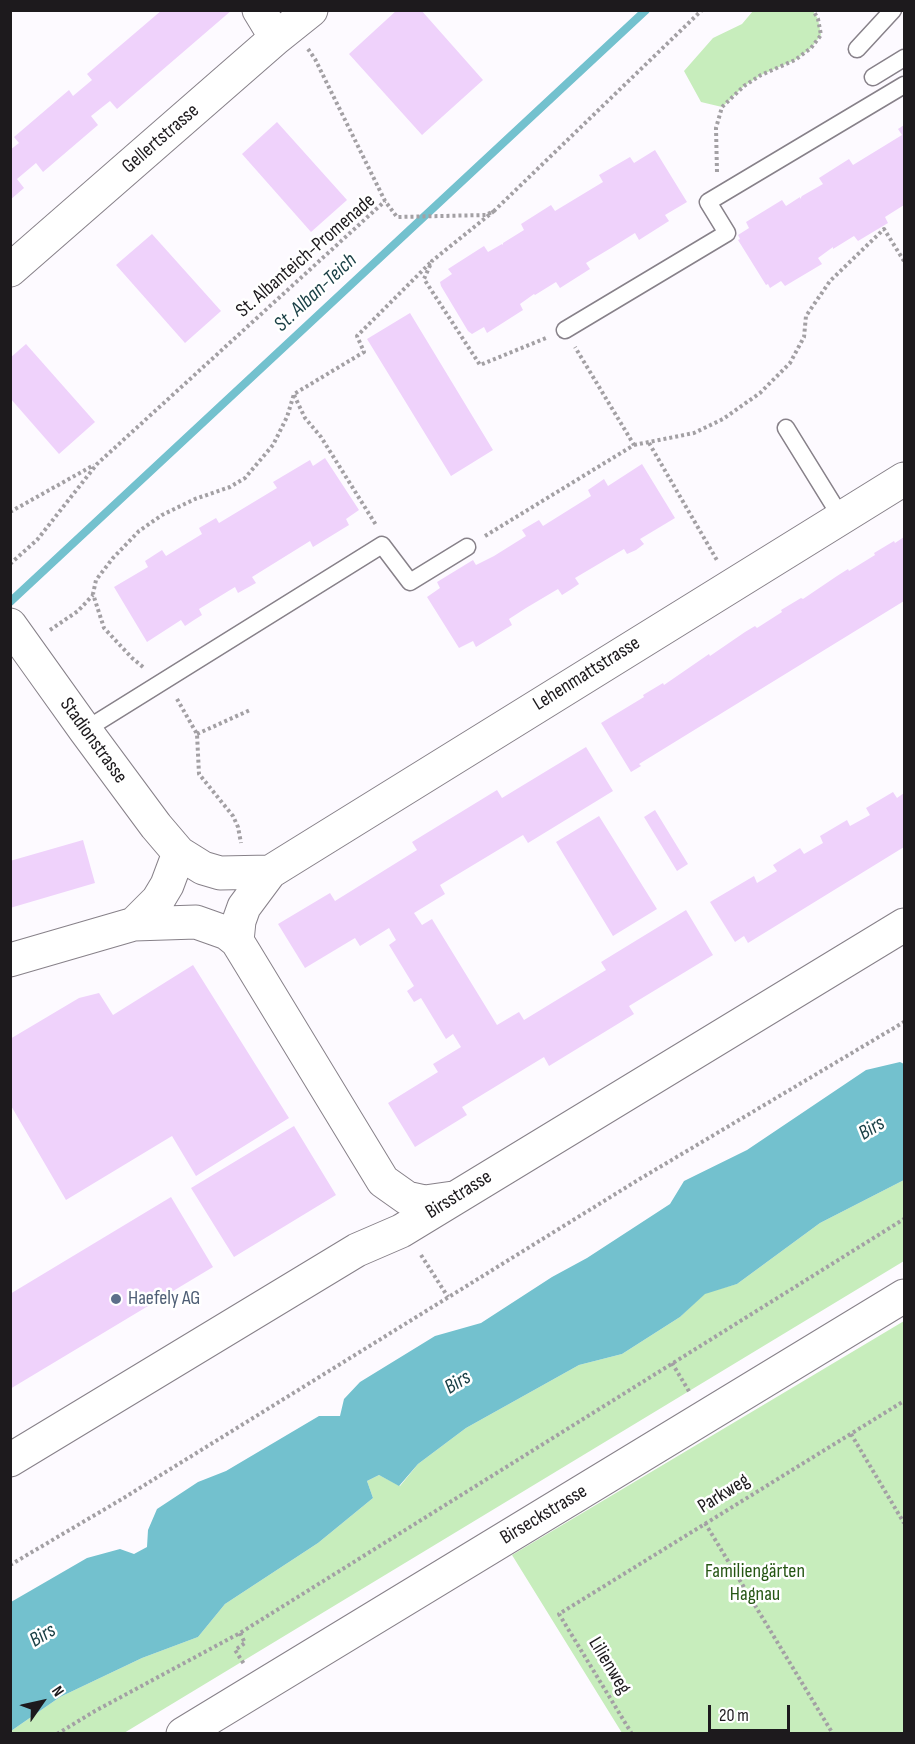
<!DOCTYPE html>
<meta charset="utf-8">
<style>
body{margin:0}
#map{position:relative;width:915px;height:1744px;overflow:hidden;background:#fdfaff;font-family:"Sofia Sans Condensed",sans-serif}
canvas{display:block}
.frame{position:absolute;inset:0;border:12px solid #1d1a1d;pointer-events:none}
.north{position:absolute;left:12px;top:1672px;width:60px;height:60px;-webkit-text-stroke:4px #fff;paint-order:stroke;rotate:56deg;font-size:16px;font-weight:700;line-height:24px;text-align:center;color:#1d1a1d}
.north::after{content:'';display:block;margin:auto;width:21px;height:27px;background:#1d1a1d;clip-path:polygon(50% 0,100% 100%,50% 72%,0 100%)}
.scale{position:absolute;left:708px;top:1705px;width:82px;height:27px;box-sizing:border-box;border:3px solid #1d1a1d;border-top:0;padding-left:8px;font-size:18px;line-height:21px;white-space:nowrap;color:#1d1a1d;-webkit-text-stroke:4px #fff;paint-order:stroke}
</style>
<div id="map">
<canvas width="915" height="1744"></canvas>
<div class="frame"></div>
<div class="north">N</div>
<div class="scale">20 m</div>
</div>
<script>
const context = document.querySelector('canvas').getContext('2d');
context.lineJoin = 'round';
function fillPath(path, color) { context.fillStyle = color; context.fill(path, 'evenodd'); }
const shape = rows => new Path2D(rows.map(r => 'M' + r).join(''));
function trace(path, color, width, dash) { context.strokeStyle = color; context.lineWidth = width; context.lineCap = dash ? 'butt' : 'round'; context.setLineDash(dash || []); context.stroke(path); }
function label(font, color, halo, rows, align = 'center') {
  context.font = font + ' "Sofia Sans Condensed",sans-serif'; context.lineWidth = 5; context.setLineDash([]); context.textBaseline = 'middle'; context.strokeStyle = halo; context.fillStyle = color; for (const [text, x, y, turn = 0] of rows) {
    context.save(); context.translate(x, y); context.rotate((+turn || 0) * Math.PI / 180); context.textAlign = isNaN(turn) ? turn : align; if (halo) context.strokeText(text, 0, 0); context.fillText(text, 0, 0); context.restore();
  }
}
fillPath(shape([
 [753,11,813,11,818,19,821,35,811,48,795,60,761,75,744,86,722,107,701,102,684,71,713,38,742,24],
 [904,1180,904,1261,124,1733,11,1734,11,1731,60,1697,142,1658,198,1637,225,1604,318,1543,373,1498,367,1481,379,1475,400,1486,418,1464,466,1428,579,1365,622,1354,680,1317,705,1293,737,1284,820,1223],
 [904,1321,904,1733,622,1733,512,1555]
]), '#c7edbc');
fillPath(shape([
 [900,1062,904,1064,904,1180,820,1223,737,1284,705,1294,680,1317,622,1354,579,1365,466,1428,418,1464,399,1486,379,1475,367,1481,373,1498,318,1543,225,1604,198,1637,142,1658,60,1697,11,1731,11,1602,87,1558,120,1549,134,1554,147,1547,148,1530,157,1509,198,1482,226,1471,319,1416,340,1416,344,1399,360,1382,435,1336,481,1323,552,1277,587,1258,670,1204,684,1181,747,1150,866,1070]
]), '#73c1ce');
trace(shape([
 [10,602,646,10]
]), '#73c1ce', 8);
fillPath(shape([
 [162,10,232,10,117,109,110,101,91,116,98,125,43,172,36,163,17,179,24,188,10,200,10,150,19,143,14,137,69,90,73,96,92,80,87,74],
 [397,10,421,10,483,80,422,135,349,54],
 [277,122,347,200,311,232,242,154],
 [904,125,904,205,885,217,888,223,858,241,854,236,833,249,833,247,818,258,822,264,785,286,781,281,770,288,768,284,766,285,738,240,740,239,738,235,749,228,746,222,782,200,786,206,800,197,800,199,802,196,823,184,819,178,849,159,853,165,902,135,898,129],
 [655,150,687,202,665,215,669,221,639,240,635,233,611,248,586,263,590,269,560,288,556,282,535,295,534,294,520,304,523,310,487,333,484,327,472,334,468,331,441,286,440,282,452,274,448,269,484,246,488,252,502,244,503,245,503,243,524,230,521,224,551,205,555,211,603,182,599,175,630,157,634,163],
 [152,234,221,311,185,343,116,265],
 [410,313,493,450,451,476,367,339],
 [26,344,95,422,59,454,10,398,10,358],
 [325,458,359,510,346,519,349,525,313,547,310,541,252,577,256,583,238,593,235,587,199,609,202,615,194,620,185,626,181,620,147,642,114,587,148,567,145,561,162,550,166,556,202,534,199,528,216,518,219,523,277,488,273,482,310,460,313,466],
 [642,464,675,518,640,539,644,544,636,550,627,554,624,549,575,578,579,584,570,590,562,595,558,589,526,608,509,619,512,625,476,647,473,641,459,648,427,597,440,588,437,582,473,560,476,565,494,556,526,536,522,530,539,520,543,526,591,496,588,490,604,479,608,486],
 [904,537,904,601,639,764,641,766,631,772,601,723,644,697,643,695,663,683,664,685,709,654,710,656,745,632,755,626,757,628,782,612,781,610,801,598,803,599,837,576,848,569,849,571,875,555,874,553,894,541,895,543],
 [586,747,613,791,528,843,523,835,440,885,445,894,414,913,422,925,432,919,497,1025,519,1012,524,1020,606,970,601,962,686,910,713,955,629,1006,634,1014,549,1066,544,1057,462,1107,467,1115,415,1147,388,1103,438,1072,433,1064,461,1047,453,1034,446,1039,421,998,414,1002,407,991,414,986,389,945,396,940,389,928,360,946,355,938,305,968,278,924,330,893,335,901,417,850,412,842,497,790,502,798],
 [893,792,897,798,904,793,904,847,748,943,744,936,735,942,710,902,754,876,757,883,777,871,773,865,800,848,804,854,823,843,820,836,847,820,850,826,870,815,866,808],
 [655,810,688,864,677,871,644,817],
 [599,816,657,909,613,936,556,842],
 [83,840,95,883,10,908,10,861],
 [193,965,289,1118,196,1176,172,1136,66,1200,10,1104,10,1039,79,998,99,993,113,1015],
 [294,1126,336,1195,234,1257,191,1188],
 [171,1197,213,1267,10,1389,10,1294]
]), '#efd2fb');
const lane = shape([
 [857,49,893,10],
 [873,77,904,58],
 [565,330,727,233,708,202,904,85],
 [786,428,841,517],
 [85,730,382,545,410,582,467,547]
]);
const street = shape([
 [259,10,276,38],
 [10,270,276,38,311,10]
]);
const secondary = shape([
 [10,625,85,730,156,826,179,853,203,868,220,873,270,872],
 [134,924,158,900,167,885,179,853],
 [237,941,239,921,244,907,270,872,904,479],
 [10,960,134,924,196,922,227,933,237,941,245,954,383,1181,407,1198,425,1202,453,1198],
 [10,1460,357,1250,401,1231,904,925],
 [183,1734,904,1296]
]);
trace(lane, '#878189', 19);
trace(street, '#878189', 35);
trace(secondary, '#878189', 35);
trace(shape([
 [308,49,315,59,385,201,397,217,486,215,494,211,702,10],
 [717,172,716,128,722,107,744,86,761,75,795,60,811,48,821,35,818,19,813,10],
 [494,211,432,261,424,279,480,365,546,338],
 [294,395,305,418,321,437,376,525],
 [649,443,718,562],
 [634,445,694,433,723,419,760,393,790,363,804,337,806,316,830,281,884,229,904,261],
 [10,512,94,465],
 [485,536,634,445,575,347],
 [10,564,37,540,97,464,385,201],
 [50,630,78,611,93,595],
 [143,667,132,658,104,628,93,594,96,580,113,558,139,531,162,515,195,499,230,487,245,478,273,445,287,417,294,394,364,352,357,336,432,261],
 [177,699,197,734,199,774,233,816,238,827,241,843],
 [197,734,250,710],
 [421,1255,448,1297],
 [672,1363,690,1393],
 [851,1434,904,1523],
 [705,1523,833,1734],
 [10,1565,122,1499,638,1180,904,1022],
 [240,1633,245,1643,235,1650,244,1664],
 [57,1734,95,1711,240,1633,904,1219],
 [632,1734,559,1614,904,1401]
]), '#a3a0a4', 4, [3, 3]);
trace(lane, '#fff', 16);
trace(street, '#fff', 33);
trace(secondary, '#fff', 33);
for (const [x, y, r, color] of [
 [116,1299,6,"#5c6f8a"]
]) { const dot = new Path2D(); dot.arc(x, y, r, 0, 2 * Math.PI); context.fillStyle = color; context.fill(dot); trace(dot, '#fff', 2); }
label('20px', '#1d1a1d', '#fff', [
 ["Gellertstrasse",161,139,-41],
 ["St. Albanteich-Promenade",306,256,-41],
 ["Lehenmattstrasse",587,674,-32],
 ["Stadionstrasse",93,741,54],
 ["Birsstrasse",459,1195,-32],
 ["Parkweg",724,1494,-32],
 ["Birseckstrasse",544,1515,-31],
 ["Lilienweg",609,1666,59]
]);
label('20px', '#4e5e75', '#fff', [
 ["Haefely AG",128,1299]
], 'left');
label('20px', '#265614', '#fff', [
 ["Familiengärten",755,1572],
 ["Hagnau",755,1595]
]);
label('italic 21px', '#193f45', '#fff', [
 ["St. Alban-Teich",316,293,-43],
 ["Birs",872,1129,-31],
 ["Birs",458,1383,-31],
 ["Birs",43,1636,-31]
]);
</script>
